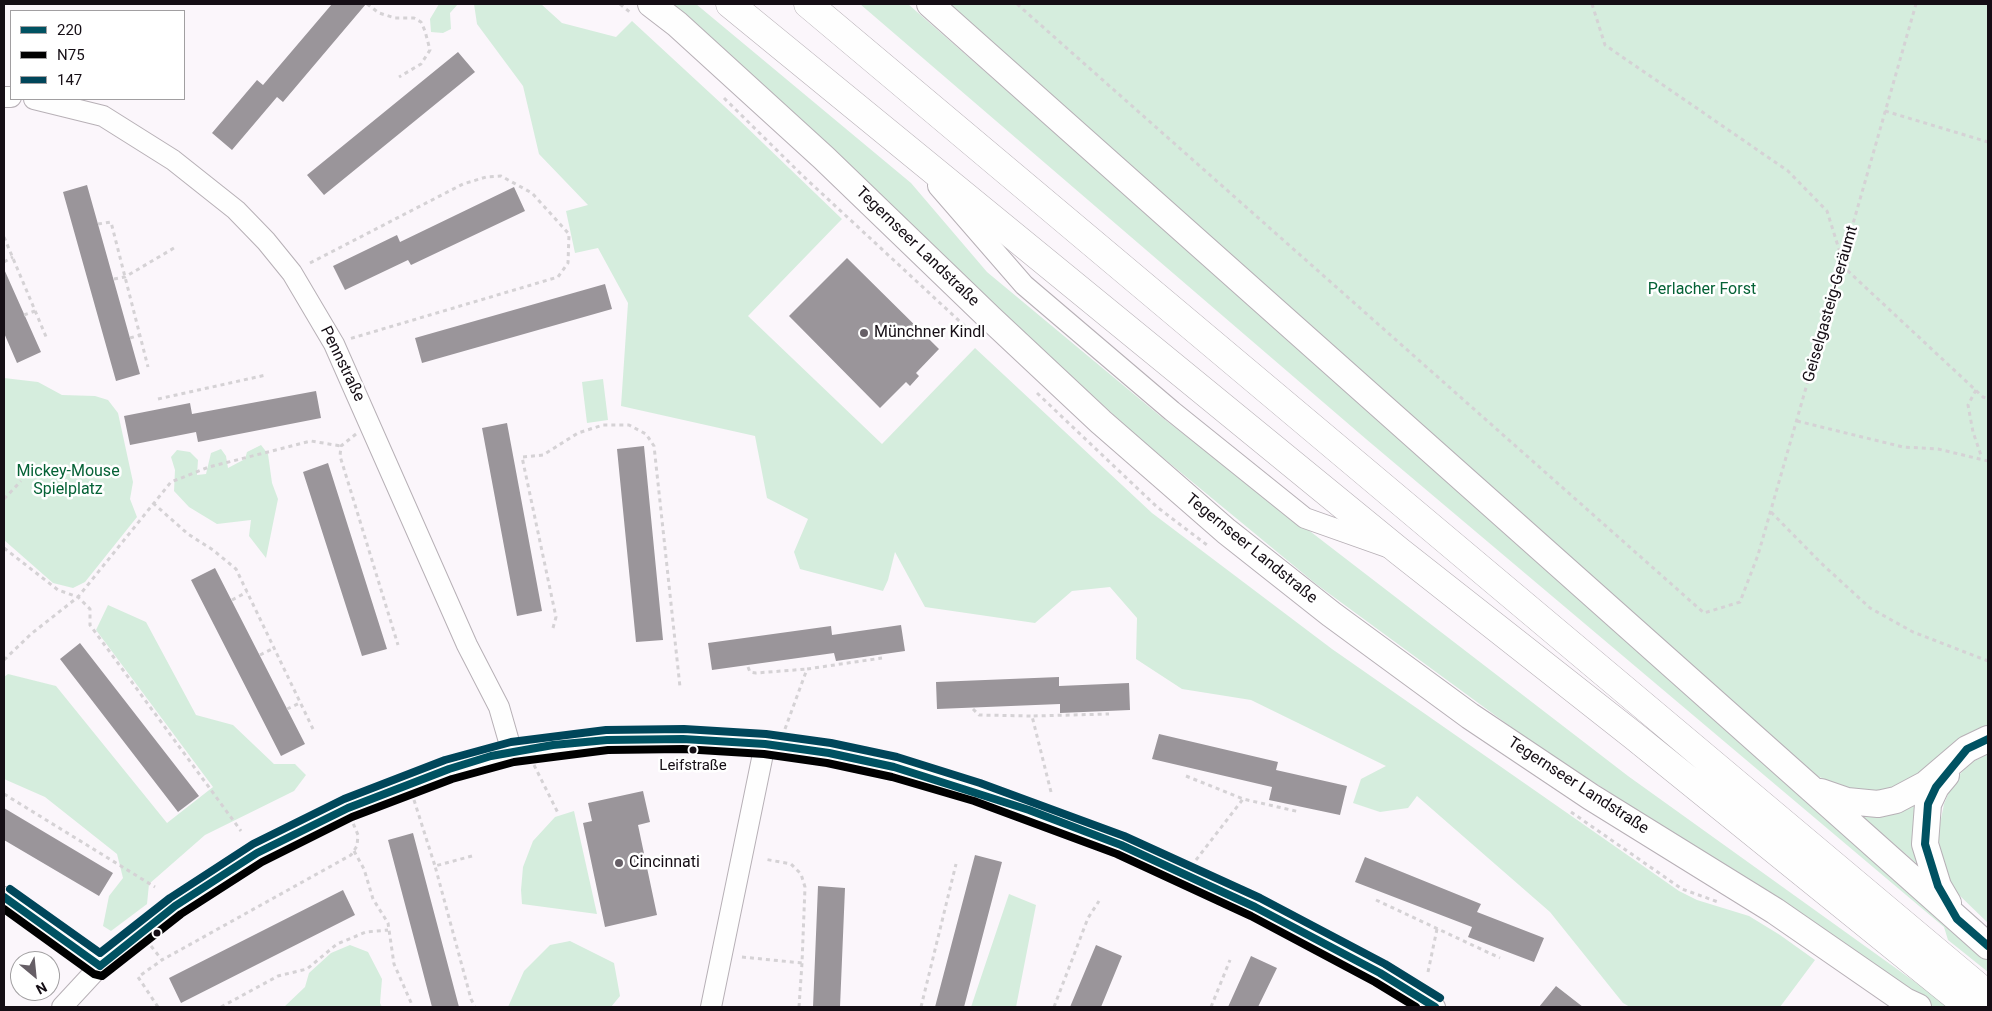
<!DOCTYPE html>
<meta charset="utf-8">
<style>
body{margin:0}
#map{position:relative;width:1992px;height:1011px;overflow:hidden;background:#fbf6fb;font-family:Roboto,sans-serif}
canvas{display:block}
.frame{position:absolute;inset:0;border:5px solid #150e15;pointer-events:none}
.legend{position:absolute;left:10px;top:10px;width:175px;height:90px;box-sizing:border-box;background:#fff;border:1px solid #a19fa1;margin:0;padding:6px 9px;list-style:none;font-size:15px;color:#150e15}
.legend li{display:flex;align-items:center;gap:10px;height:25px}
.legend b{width:25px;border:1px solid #a19fa1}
.north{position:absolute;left:10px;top:951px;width:50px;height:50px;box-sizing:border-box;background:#fff;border:1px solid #a19fa1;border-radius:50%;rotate:152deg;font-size:14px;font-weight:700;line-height:20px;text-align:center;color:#150e15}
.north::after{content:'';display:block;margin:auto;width:18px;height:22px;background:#665f66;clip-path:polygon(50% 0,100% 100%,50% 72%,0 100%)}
</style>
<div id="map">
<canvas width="1992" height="1011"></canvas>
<div class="frame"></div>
<ul class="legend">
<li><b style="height:6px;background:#005262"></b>220</li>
<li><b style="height:6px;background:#000"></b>N75</li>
<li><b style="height:6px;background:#00465a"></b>147</li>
</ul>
<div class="north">N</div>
</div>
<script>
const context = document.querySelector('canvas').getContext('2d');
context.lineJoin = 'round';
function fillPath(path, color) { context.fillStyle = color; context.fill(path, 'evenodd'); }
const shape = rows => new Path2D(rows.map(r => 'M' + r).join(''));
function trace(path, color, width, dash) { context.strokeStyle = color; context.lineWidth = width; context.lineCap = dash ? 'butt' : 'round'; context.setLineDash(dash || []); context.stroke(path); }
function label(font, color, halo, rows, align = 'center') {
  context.font = font + ' Roboto,sans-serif'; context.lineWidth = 5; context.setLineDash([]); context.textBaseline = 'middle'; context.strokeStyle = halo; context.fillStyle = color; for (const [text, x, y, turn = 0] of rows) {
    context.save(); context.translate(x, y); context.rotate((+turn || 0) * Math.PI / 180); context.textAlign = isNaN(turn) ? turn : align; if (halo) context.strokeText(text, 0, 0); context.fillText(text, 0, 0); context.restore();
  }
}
fillPath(shape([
 [439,4,458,4,450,13,451,29,443,33,431,32,430,19],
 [474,4,541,4,562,23,616,37,632,21,737,118,842,219,748,316,882,444,975,348,1152,513,1332,649,1679,891,1697,900,1749,916,1780,935,1815,960,1780,1007,1630,1007,1623,1003,1550,912,1417,796,1408,808,1380,812,1353,803,1361,779,1386,766,1251,700,1182,689,1136,659,1137,618,1110,587,1072,591,1035,623,925,607,895,552,888,580,883,591,800,569,794,552,808,519,767,498,755,436,621,406,628,303,598,248,575,253,566,211,588,205,539,154,523,86,477,24],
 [664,4,696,4,911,183,987,272,1159,415,1628,776,1922,987,1958,1007,1934,1007,1841,943,1526,738,1316,584,1139,438],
 [860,4,908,4,1402,437,1988,959,1988,972,1948,940,1944,927,1366,439],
 [948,4,1988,4,1988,727,1926,772,1887,791,1854,792,1817,776],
 [4,378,38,382,62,395,95,396,108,400,118,413,133,482,130,499,137,517,85,582,73,588,53,583,4,540],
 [603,379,608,420,587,423,582,382],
 [261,445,268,454,272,483,278,499,266,558,249,536,251,520,217,524,189,507,174,491,175,470,171,457,177,450,190,452,198,460,197,475,206,474,211,453,221,449,226,456,228,468,245,459,247,452],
 [108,605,146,622,196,715,233,725,274,764,295,764,306,775,294,791,205,835,149,884,147,904,111,931,103,926,109,896,123,878,117,854,45,797,4,779,4,677,8,674,56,686,167,823,213,787,96,630],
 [1988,753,1988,923,1957,893,1948,878,1941,856,1938,834,1944,804,1953,782,1969,764],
 [1924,793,1923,869,1857,812],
 [574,811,597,914,522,904,521,890,523,867,533,841,555,817],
 [1009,894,1036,905,1016,1007,971,1007],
 [570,941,614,963,620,996,611,1007,508,1007,524,971,550,945],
 [350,945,368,952,382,979,380,1003,382,1007,284,1007,305,987,309,973,331,953]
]), '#d5eddd');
fillPath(shape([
 [332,4,366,4,283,102,277,97,232,150,212,133,257,80,263,85],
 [458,52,475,72,324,195,307,175],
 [87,185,140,374,116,381,63,192],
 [514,187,525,211,411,265,408,260,345,290,333,266,397,235,400,242],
 [847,258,939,349,916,373,919,376,910,386,906,382,880,408,789,316],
 [4,269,41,352,17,363,4,333],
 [605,284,612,309,422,363,415,338],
 [316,391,321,418,198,442,196,432,130,445,124,416,190,403,192,414],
 [507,423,542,611,517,616,482,428],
 [644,446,663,640,636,642,617,449],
 [328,463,387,649,362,656,303,472],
 [215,568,305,744,281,756,191,580],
 [901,625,905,651,836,661,834,653,712,670,708,643,831,626,832,635],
 [80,643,199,796,178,812,60,659],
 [1059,677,1059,686,1129,683,1130,710,1060,713,1060,704,937,709,936,682],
 [1159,734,1278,762,1276,770,1347,786,1340,815,1269,800,1272,787,1152,759],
 [643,791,650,822,638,825,657,915,605,927,583,823,592,821,588,803],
 [4,808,113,873,99,896,4,840],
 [413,833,445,954,459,1007,432,1007,420,961,388,840],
 [975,855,1002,862,964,1007,935,1007],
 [1365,857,1481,904,1477,912,1544,938,1534,962,1468,937,1472,927,1355,882],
 [818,886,845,888,840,1007,813,1007],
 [343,890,355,915,181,1003,169,978],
 [1096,945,1122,956,1101,1007,1070,1007],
 [1251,956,1277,968,1258,1007,1228,1007],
 [1556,986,1583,1007,1539,1007]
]), '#9a959a');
const minor = shape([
 [4,97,11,97],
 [34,99,103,116,173,160,236,210,266,241,292,273,334,344,467,645,499,707,512,752],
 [938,186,1024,285,1172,411,1305,518,1387,547],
 [4,897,100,966],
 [62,1007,100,966,175,906,257,853,348,808,449,769,491,756,553,745,654,739,765,744,829,753,894,767,977,792,1121,845,1255,907,1380,973,1435,1007],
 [711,1007,765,744]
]);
const major = shape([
 [651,4,677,24,824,158,990,318,1101,422,1226,531,1331,614,1470,716,1591,797,1775,911,1905,1001,1918,1007],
 [930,4,1988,946],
 [1946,775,1936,787,1928,804,1925,844,1938,886,1948,903],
 [1821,792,1847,801,1878,804,1896,800,1926,784,1967,749,1988,739]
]);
const highway = shape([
 [730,4,1399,551,1634,736,1969,1007],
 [808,4,1988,995]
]);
trace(minor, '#b7b0b6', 22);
trace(major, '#b7b0b6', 28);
trace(highway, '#b7b0b6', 29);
trace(shape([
 [367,4,379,13,395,18,414,18,421,22,425,31,430,50,421,64,399,77],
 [620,4,631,13],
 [1017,4,1704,613,1740,602,1758,555,1916,4],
 [1592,4,1605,45,1788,171,1827,211,1843,262,1848,271,1983,397,1988,399],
 [724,98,803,176,968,329],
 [1885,111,1988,142],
 [98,224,111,222,148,367],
 [4,237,47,339],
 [4,262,13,257],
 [310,263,463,184,486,177,501,176,532,193,569,234,568,263,558,277,349,339],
 [114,279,125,277,174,248],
 [24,315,35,311],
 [130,338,140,335],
 [1976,390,1968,405,1973,432,1982,458],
 [1037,393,1157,507,1207,545],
 [158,399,266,375],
 [1797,421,1903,447,1938,449,1988,461],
 [356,434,341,446,340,456,398,645],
 [4,499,21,481],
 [153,503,188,534,213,550,236,569,313,729],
 [1771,512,1821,563,1870,608,1913,632,1988,661],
 [4,548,58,590,78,597,90,609,90,625,241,831],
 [232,600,247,592],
 [553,628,556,617,522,457,543,455,578,433,603,425,629,425,646,434,654,446,680,687],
 [260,655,274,648],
 [4,660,31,634,78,597,171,482,209,467,311,441,341,446],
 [748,667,750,672,756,673,807,669],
 [287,709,300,703],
 [973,709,979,715,1032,716],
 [785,729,807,669,882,658],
 [534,765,559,815],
 [1186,776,1243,799,1300,812],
 [1051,792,1032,716,1109,714],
 [4,794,155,887],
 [414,800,435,866],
 [1571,812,1682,889,1718,902],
 [354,851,364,869,373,899,388,923,394,964,413,1007],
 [472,856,435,866,471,999,475,1007],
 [1196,860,1243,799],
 [1376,900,1500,958],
 [151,946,162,960,351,855,357,846,358,835,353,823],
 [742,957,802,963,805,887,801,874,791,864,764,859],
 [1428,972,1437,929],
 [158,1007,138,977,162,960],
 [221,1007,278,976,307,969,337,944,366,932,388,930],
 [799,1007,802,963],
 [921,1007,956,864],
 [1054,1007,1088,918,1099,901],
 [1211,1007,1230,960]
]), '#d5d2d5', 3, [4, 4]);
trace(minor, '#fefefe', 20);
trace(major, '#fefefe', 26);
trace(highway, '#fefefe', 28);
trace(shape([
 [1988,739,1967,749,1936,787,1928,804,1925,844,1938,886,1957,919,1988,946],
 [4,897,100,966],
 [100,966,175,906,257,853,348,808,449,769,491,756,553,745,607,740,683,739,765,744,829,753,894,767,1029,810,1121,845,1255,907,1380,973,1435,1007]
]), '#005262', 8);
trace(shape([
 [4,909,94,974,102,976,181,914,262,862,352,817,452,779,514,762,608,750,683,749,764,754,827,763,892,777,974,801,1117,854,1251,916,1375,982,1416,1007]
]), '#000', 8);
trace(shape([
 [10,889,100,953,170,898,253,844,344,799,445,760,511,742,606,730,684,729,766,734,831,743,897,757,980,783,1124,836,1260,898,1385,964,1440,998]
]), '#00465a', 8);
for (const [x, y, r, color] of [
 [864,333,5,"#665f66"],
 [693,750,4.5,"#150e15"],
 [619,863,5,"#665f66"],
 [157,933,4.5,"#150e15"]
]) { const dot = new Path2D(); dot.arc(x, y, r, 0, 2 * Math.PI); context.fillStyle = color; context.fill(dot); trace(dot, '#fff', 2); }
label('15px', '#150e15', '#fff', [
 ["Leifstraße",693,766]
]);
label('16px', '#150e15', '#fff', [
 ["Tegernseer Landstraße",917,247,44],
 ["Geiselgasteig-Geräumt",1831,304,-74],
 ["Pennstraße",342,364,64],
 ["Tegernseer Landstraße",1251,549,39],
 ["Tegernseer Landstraße",1578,786,33]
]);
label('16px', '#056236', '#fff', [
 ["Perlacher Forst",1702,290],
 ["Mickey-Mouse",68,472],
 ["Spielplatz",68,490]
]);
label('16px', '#150e15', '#fff', [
 ["Münchner Kindl",874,333],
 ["Cincinnati",629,863]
], 'left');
</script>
